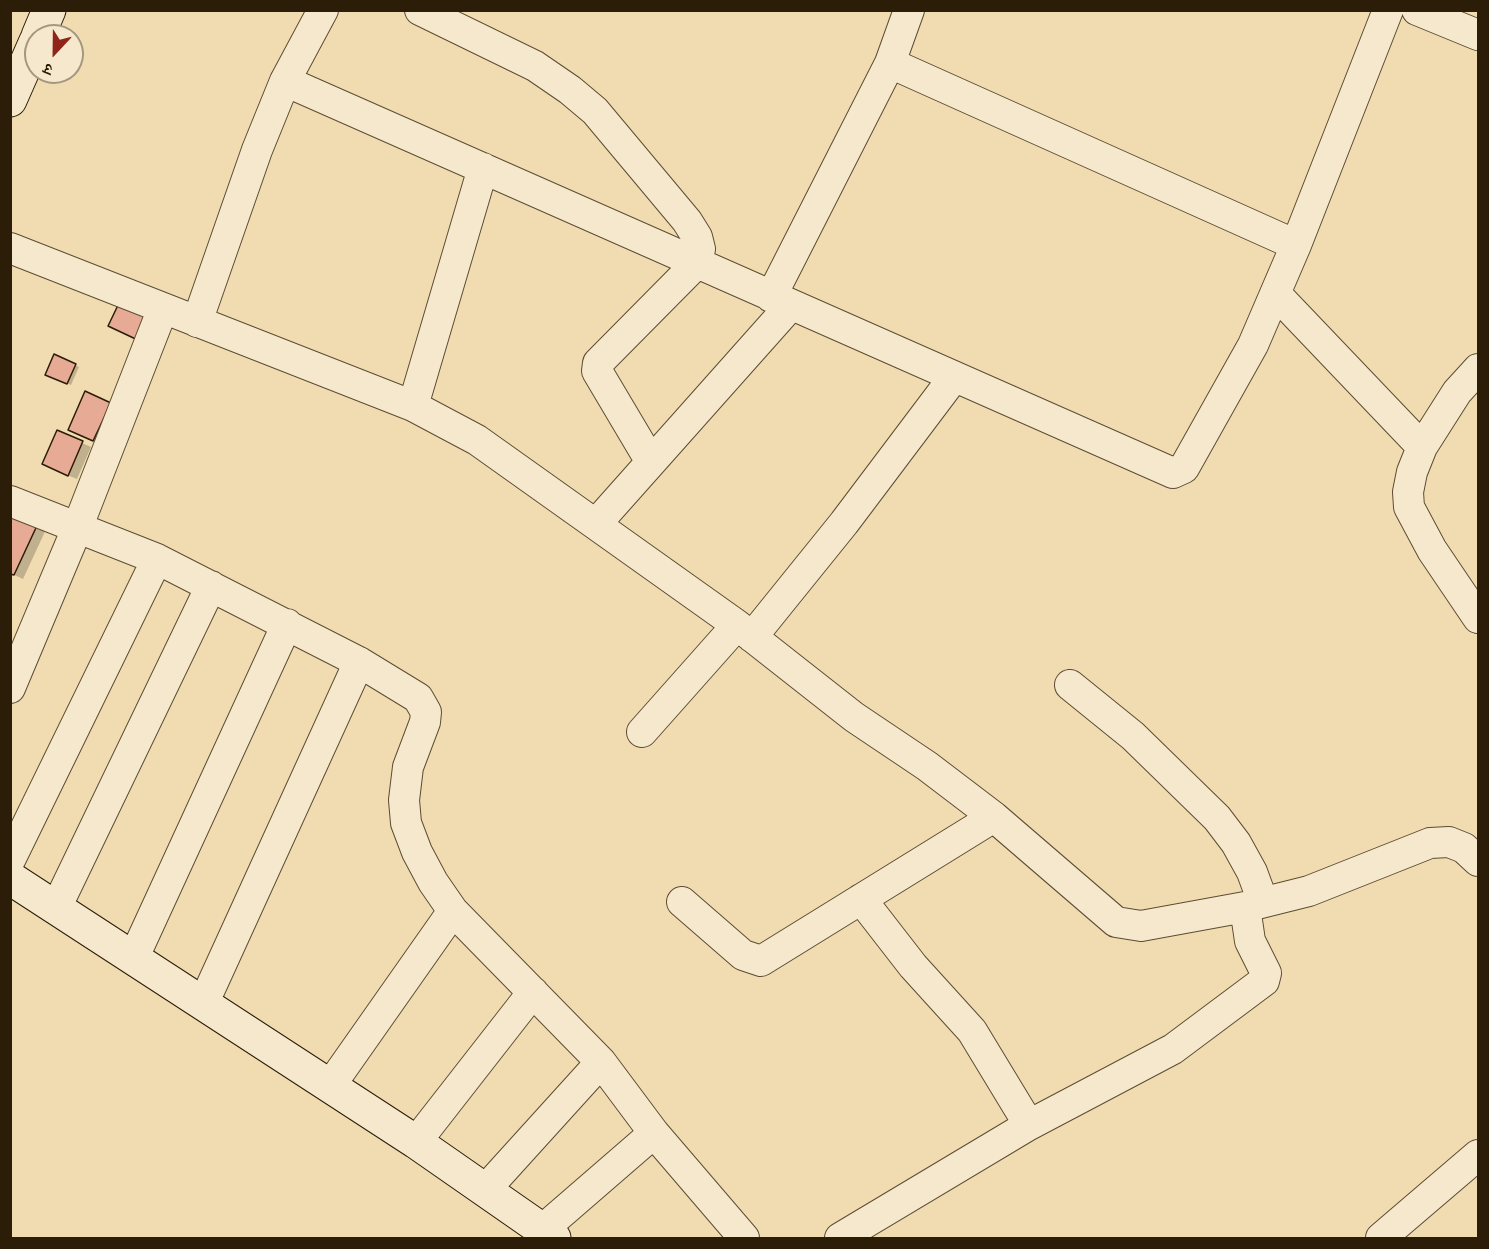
<!DOCTYPE html>
<meta charset="utf-8">
<style>
body{margin:0}
#map{position:relative;width:1489px;height:1249px;overflow:hidden;background:#f1dcb2;font-family:"IM FELL Great Primer","Noto Serif Devanagari",serif}
canvas{display:block}
.frame{position:absolute;inset:0;border:12px solid #2b1d07;pointer-events:none}
.north{position:absolute;left:24px;top:24px;width:60px;height:60px;box-sizing:border-box;background:#f6e8cd;border:2px solid #a5977e;border-radius:50%;rotate:202deg;font-size:16px;font-weight:700;line-height:24px;text-align:center;color:#2b1d07}
.north::after{content:'';display:block;margin:auto;width:21px;height:27px;background:#8f2418;clip-path:polygon(50% 0,100% 100%,50% 72%,0 100%)}
</style>
<div id="map">
<canvas width="1489" height="1249"></canvas>
<div class="frame"></div>
<div class="north">उ</div>
</div>
<script>
const context = document.querySelector('canvas').getContext('2d');
context.lineJoin = 'round';
function fillPath(path, color) { context.fillStyle = color; context.fill(path, 'evenodd'); }
const shape = rows => new Path2D(rows.map(r => 'M' + r).join(''));
function trace(path, color, width, dash) { context.strokeStyle = color; context.lineWidth = width; context.lineCap = dash ? 'butt' : 'round'; context.setLineDash(dash || []); context.stroke(path); }
fillPath(shape([
 [75,365,79,367,71,385,50,376],
 [110,404,102,445,78,435],
 [82,443,91,447,77,479,52,469],
 [10,505,49,523,23,579,10,573]
]), '#0003');
const building = shape([
 [121,299,155,315,142,342,108,326,121,299],
 [54,354,76,364,67,384,45,375,54,354],
 [85,391,111,403,93,441,68,430,85,391],
 [57,430,83,441,68,476,42,464,57,430],
 [10,503,41,517,14,575,10,574,10,503]
]);
fillPath(building, '#e7aa95');
trace(building, '#2b1d07', 1.5);
const street = shape([
 [420,10,535,66,570,90,595,111,687,221,697,237,700,249,697,263,598,363,597,371,651,462],
 [1417,10,1478,35],
 [890,63,1296,245],
 [285,81,1173,473,1184,468,1253,345,1296,245,1388,10],
 [10,248,413,406,477,440,737,625,854,717,927,766,994,817,1116,922,1141,926,1245,907,1309,891,1430,843,1449,842,1464,848,1478,861],
 [1276,294,1422,447],
 [771,297,890,63,909,10],
 [197,322,257,150,285,81,323,10],
 [1478,369,1457,392,1422,447,1412,472,1408,492,1409,507,1432,550,1478,618],
 [413,406,483,168],
 [10,501,157,559,359,662,418,698,426,712,425,722,408,767,404,800,406,823,417,852,433,882,453,911,601,1062,654,1133,744,1238],
 [596,524,790,306],
 [752,637,844,523,954,377],
 [1070,685,1133,736,1217,818,1236,843,1252,872,1263,902],
 [10,688,78,526,163,308],
 [642,732,737,625],
 [10,860,157,559],
 [861,899,913,966,972,1031,1029,1125],
 [682,902,743,955,761,961,994,817],
 [56,908,211,586],
 [134,957,287,624],
 [204,1002,359,662],
 [330,1086,453,911],
 [416,1142,533,992],
 [485,1190,601,1062],
 [542,1230,654,1133],
 [840,1238,1029,1125,1173,1049,1264,981,1266,973,1250,941,1245,907],
 [1381,1238,1478,1155]
]);
const secondary = shape([
 [38,36,49,10],
 [10,100,36,41],
 [10,878,416,1142,554,1238]
]);
trace(street, '#5c4d32', 32);
trace(secondary, '#2b1d07', 35);
trace(street, '#f6e8cd', 30);
trace(secondary, '#f6e8cd', 33);
</script>
